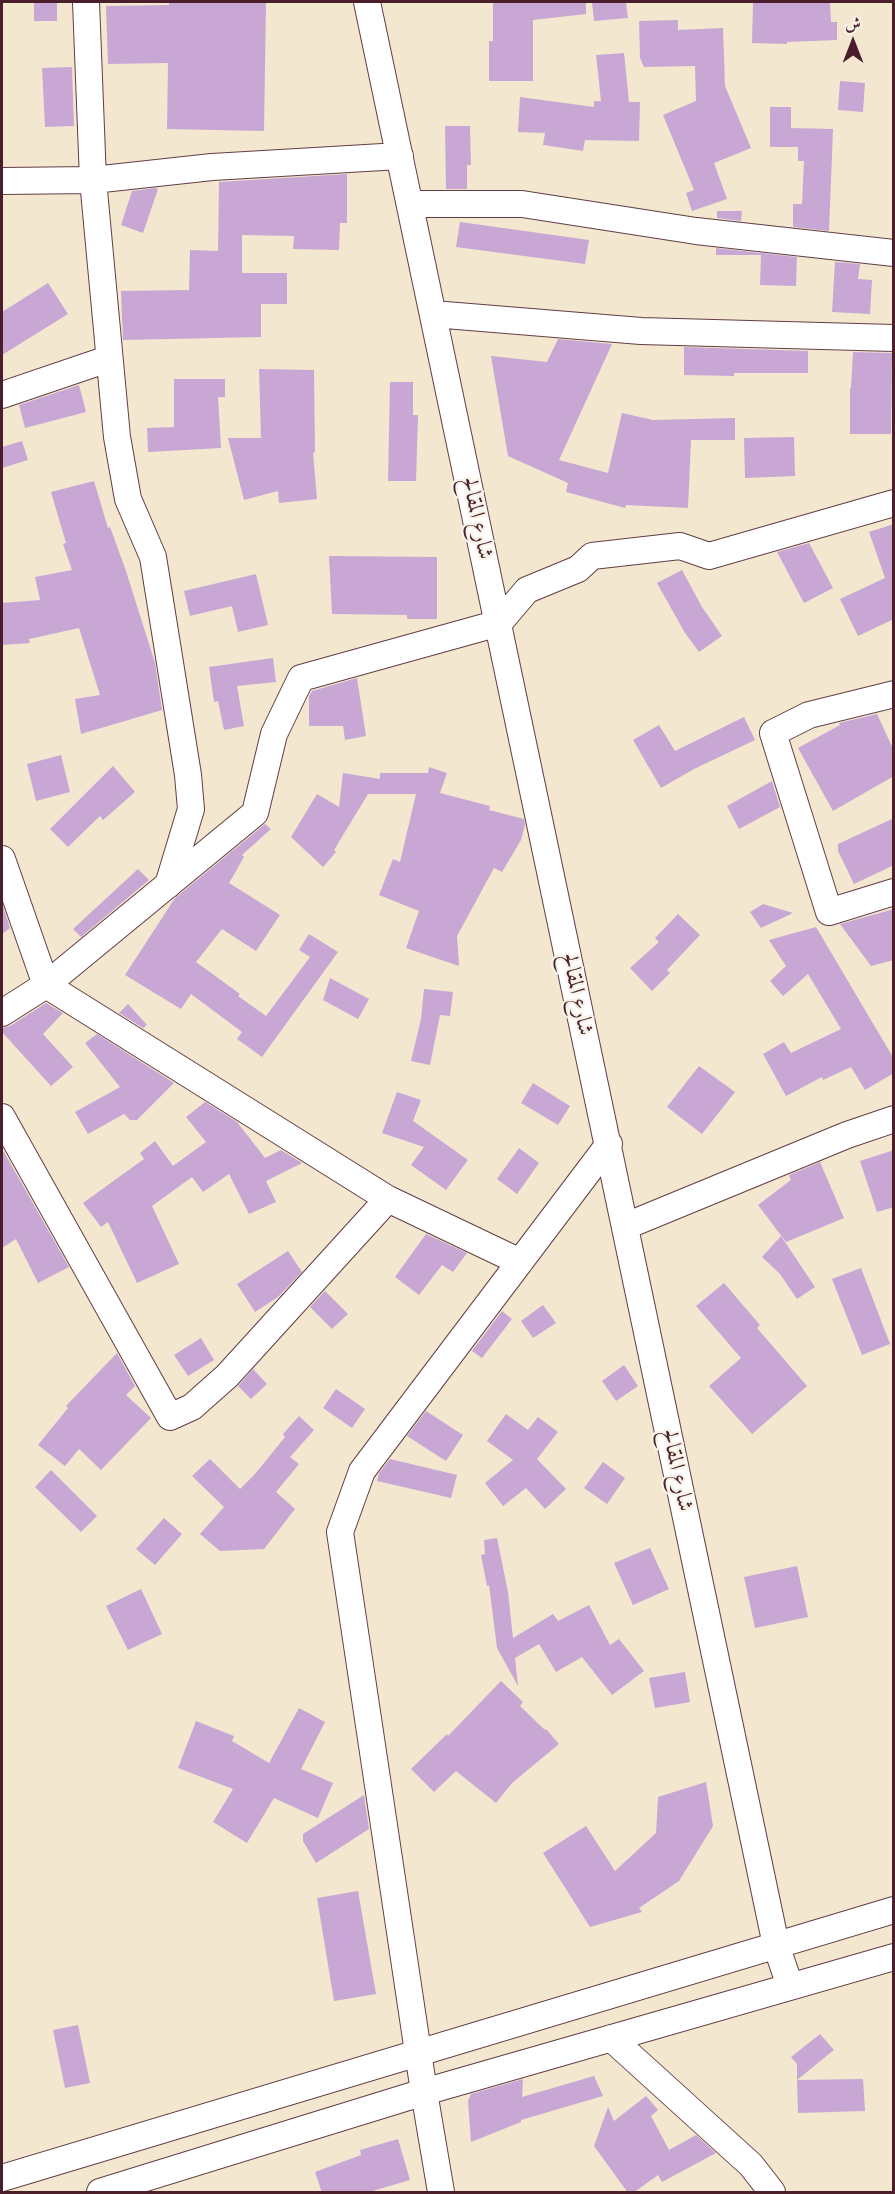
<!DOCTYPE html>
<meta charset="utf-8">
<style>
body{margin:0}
#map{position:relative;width:895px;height:2194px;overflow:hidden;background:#f3e7d0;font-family:"EB Garamond",Amiri,serif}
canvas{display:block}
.frame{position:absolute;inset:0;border:3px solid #4a1f2b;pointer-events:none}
.north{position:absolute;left:823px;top:12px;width:60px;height:60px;-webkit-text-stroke:4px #f7f3e8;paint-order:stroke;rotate:0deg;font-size:16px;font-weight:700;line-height:24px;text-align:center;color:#4a1f2b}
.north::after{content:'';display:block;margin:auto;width:21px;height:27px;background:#4a1f2b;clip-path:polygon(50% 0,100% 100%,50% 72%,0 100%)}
</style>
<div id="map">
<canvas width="895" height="2194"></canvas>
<div class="frame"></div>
<div class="north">ش</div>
</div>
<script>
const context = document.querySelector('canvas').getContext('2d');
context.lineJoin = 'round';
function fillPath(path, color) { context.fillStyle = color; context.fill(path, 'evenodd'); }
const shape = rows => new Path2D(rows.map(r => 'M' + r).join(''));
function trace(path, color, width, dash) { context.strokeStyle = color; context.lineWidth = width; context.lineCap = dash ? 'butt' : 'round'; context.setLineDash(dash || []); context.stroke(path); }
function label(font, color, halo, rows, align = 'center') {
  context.font = font + ' "EB Garamond",Amiri,serif'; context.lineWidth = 4.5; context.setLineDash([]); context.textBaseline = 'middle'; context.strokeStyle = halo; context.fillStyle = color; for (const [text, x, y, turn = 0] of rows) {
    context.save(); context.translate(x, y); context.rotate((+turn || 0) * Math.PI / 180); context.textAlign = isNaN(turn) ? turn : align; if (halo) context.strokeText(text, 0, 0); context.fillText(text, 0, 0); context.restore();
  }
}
fillPath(shape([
 [34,2,57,2,57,21,34,21],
 [169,2,266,2,264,131,167,129,168,63,108,64,106,6,169,5],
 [493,2,586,2,586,14,533,20,533,81,489,81,489,41,493,41],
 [592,2,626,2,628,18,594,21],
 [753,2,830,2,831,22,837,22,837,40,787,42,787,44,752,43],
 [678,20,678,30,723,28,725,86,751,148,714,163,727,199,692,211,686,193,694,190,663,115,696,101,695,66,644,67,640,58,639,21],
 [624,53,629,102,640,102,639,141,585,140,583,151,543,145,545,133,518,132,520,97,594,107,594,101,601,101,596,55],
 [72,67,74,126,45,127,42,68],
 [840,81,865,83,863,112,838,110],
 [770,107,791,107,791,128,833,129,829,231,793,227,793,204,802,204,804,161,798,161,798,147,770,147],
 [445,126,470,126,471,165,467,165,467,189,446,189],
 [347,174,347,223,340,223,339,250,293,249,294,236,242,235,242,273,287,273,287,304,261,304,261,337,123,340,121,291,189,290,190,250,218,251,219,182],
 [155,188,158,189,143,233,121,225,132,191],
 [717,211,742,211,741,221,717,218],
 [460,222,589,240,585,264,456,247],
 [716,248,797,257,796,286,760,285,761,255,716,255],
 [835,262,860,264,858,279,872,280,870,314,832,312],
 [48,283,68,314,2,355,2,312],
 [558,339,612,344,559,460,608,473,622,413,653,420,735,418,735,440,691,440,688,508,626,505,625,508,566,492,568,483,508,456,491,356,547,362],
 [684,347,808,351,808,373,734,373,734,376,684,375],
 [853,352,892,353,891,434,850,434,850,388,851,388],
 [259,369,314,370,315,452,313,453,317,499,279,503,278,491,244,500,228,438,261,438],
 [174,379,225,379,225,397,218,397,221,448,148,452,147,428,174,427],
 [390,382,413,382,413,415,418,415,416,481,388,481],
 [79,385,86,412,25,428,19,405],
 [794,437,795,476,745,478,744,438],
 [22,441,28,460,2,468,2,447],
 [94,481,108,528,110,527,126,571,155,663,162,710,81,734,75,699,100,695,79,628,29,639,30,643,2,645,2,603,40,600,35,577,72,570,63,544,66,543,51,492],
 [894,524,894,619,858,636,840,599,885,578,869,532],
 [809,543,833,588,804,603,777,552],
 [329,556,437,557,437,619,407,619,407,615,332,614],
 [682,570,702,607,722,636,699,652,685,633,657,583],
 [256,574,268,625,238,632,232,606,190,616,184,591],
 [273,658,276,682,237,686,244,726,224,730,218,701,214,702,209,667],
 [357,678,366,736,345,740,343,726,309,726,309,696,312,691],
 [877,714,894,751,894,776,833,811,798,748,840,725,839,723],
 [744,717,755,740,694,769,661,788,633,740,659,725,675,751],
 [61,755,70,792,36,801,27,764],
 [113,766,135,792,103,820,100,816,68,847,50,829],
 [429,767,447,773,440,793,490,806,489,810,524,819,525,825,521,840,502,872,494,868,457,936,459,966,406,948,419,911,379,895,393,859,400,862,416,794,368,794,334,850,336,852,323,867,291,837,317,794,339,807,343,773,380,779,380,773,428,773],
 [772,781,780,807,739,829,727,806],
 [894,818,894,865,854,884,838,851,838,844],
 [265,824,271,829,242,855,244,857,229,883,280,915,256,951,222,929,196,962,240,994,238,996,266,1016,310,957,299,950,309,934,338,952,262,1057,237,1039,242,1032,191,994,181,1009,125,975,175,898],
 [138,869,149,880,81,937,73,929],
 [2,903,10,928,2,934],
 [763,904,793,913,761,928,750,912],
 [894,909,894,960,871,966,840,924],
 [678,914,700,935,667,970,670,973,652,991,630,968,659,942,655,938],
 [816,927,894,1059,894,1073,865,1090,851,1067,823,1080,822,1077,786,1096,763,1054,784,1042,791,1053,841,1029,808,974,783,996,770,981,786,966,769,940],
 [330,978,369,999,358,1019,323,1000],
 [424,989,453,992,450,1016,440,1015,430,1065,411,1061,421,1019],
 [46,1003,63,1013,43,1034,73,1067,51,1086,2,1032,2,1028,10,1026],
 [128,1004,147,1025,143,1028,119,1013],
 [97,1034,174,1083,137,1120,130,1120,124,1114,88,1134,75,1112,120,1087,85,1043],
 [699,1066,735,1092,702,1134,667,1107],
 [533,1083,570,1106,558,1125,521,1103],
 [397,1092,421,1100,413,1121,468,1160,446,1190,411,1165,424,1147,382,1133],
 [205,1102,237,1122,265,1158,281,1150,302,1163,266,1181,276,1202,249,1214,229,1174,203,1192,192,1177,152,1206,179,1264,137,1283,108,1222,101,1227,83,1203,144,1159,140,1153,155,1141,173,1166,206,1142,186,1117],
 [519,1148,539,1163,517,1194,497,1179],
 [894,1150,894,1207,877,1212,860,1161],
 [4,1152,69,1267,38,1283,16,1239,2,1248,2,1153],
 [820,1162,844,1218,786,1242,758,1205,791,1180,789,1175],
 [426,1234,467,1253,453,1272,442,1265,419,1295,395,1277],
 [781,1236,815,1287,797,1299,780,1274,762,1257],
 [288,1251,302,1272,278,1297,255,1312,237,1284],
 [861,1268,890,1344,862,1355,832,1279],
 [724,1283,760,1325,757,1328,807,1386,752,1434,709,1386,741,1358,696,1306],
 [325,1291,348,1314,332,1329,310,1307],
 [543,1305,556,1323,533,1338,521,1321],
 [502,1311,512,1319,482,1358,472,1351],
 [201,1338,214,1360,188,1376,174,1355],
 [117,1353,135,1386,126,1395,151,1418,101,1470,79,1449,65,1466,38,1445,68,1408,66,1406],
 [624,1365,638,1386,616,1401,602,1381],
 [253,1369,267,1384,251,1399,238,1386],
 [336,1389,365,1409,352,1428,323,1408],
 [426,1411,463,1435,446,1461,407,1436],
 [506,1414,528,1430,538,1417,558,1432,537,1459,566,1489,545,1509,526,1488,503,1506,485,1483,513,1460,487,1441],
 [299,1416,314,1430,290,1457,299,1464,276,1492,295,1509,264,1549,220,1551,200,1534,224,1507,192,1476,210,1459,240,1489,255,1474,285,1437,283,1434],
 [390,1459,457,1475,451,1498,377,1481,379,1473],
 [603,1462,625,1478,607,1504,584,1488],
 [51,1470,97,1516,81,1532,35,1487],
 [164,1518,182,1534,155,1565,136,1549],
 [497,1538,508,1592,513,1638,553,1614,558,1621,589,1605,610,1645,619,1639,644,1671,612,1695,582,1657,556,1672,539,1644,515,1658,518,1686,497,1648,489,1585,487,1586,481,1555,485,1554,484,1540],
 [650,1548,669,1589,633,1605,614,1563],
 [797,1566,808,1617,755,1628,744,1577],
 [141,1589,162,1634,128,1650,106,1606],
 [685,1672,690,1702,655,1708,649,1678],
 [501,1681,523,1702,520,1706,545,1730,546,1729,559,1744,512,1783,496,1803,456,1771,434,1792,411,1769,447,1734,448,1736],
 [299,1708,325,1722,301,1769,333,1783,318,1818,274,1798,247,1843,213,1822,233,1789,178,1768,196,1721,234,1736,232,1741,269,1763],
 [706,1782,713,1826,679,1881,639,1908,642,1912,590,1927,543,1853,586,1826,615,1871,656,1833,658,1797],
 [364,1795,369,1829,316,1863,303,1841,303,1834],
 [358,1891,376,1994,334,2001,317,1898],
 [78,2025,90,2083,65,2088,53,2030],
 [820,2034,834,2050,797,2080,797,2064,791,2057],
 [594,2076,603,2096,521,2120,521,2122,471,2142,468,2101,471,2094,523,2079,522,2097],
 [863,2079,865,2111,798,2113,797,2080],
 [646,2096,658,2110,651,2116,669,2150,696,2135,716,2153,662,2182,658,2175,633,2193,628,2193,594,2146,608,2107,614,2121],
 [398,2139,410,2180,366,2193,322,2193,315,2172,361,2155,360,2150]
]), '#c8a7d4');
const street = shape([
 [86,2,93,180,212,167,400,156],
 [367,2,776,1945,790,1986],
 [2,181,93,180,117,437,128,499,153,557,188,775,191,809,168,885],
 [410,204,522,204,696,231,894,253],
 [433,314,641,331,894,338],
 [2,395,108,359],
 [894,694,809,715,773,733,829,912,894,892],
 [2,859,46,985,388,1199,520,1262],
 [2,1013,46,985,255,813,274,734,301,678,499,623,527,590,578,569,592,556,680,546,709,556,894,503],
 [2,1117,170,1417,192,1407,227,1376,388,1199],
 [626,1226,847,1135,894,1119],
 [611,2038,751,2165,772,2192],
 [2,2178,894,1910],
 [100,2192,424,2092,894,1957],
 [441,2192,424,2092,340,1532,362,1471,609,1144]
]);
trace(street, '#633d44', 28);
trace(street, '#fff', 26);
label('22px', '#4a1f2b', '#f7f3e8', [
 ["شارع المقالح",477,518,78],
 ["شارع المقالح",577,994,78],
 ["شارع المقالح",677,1470,78]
]);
</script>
